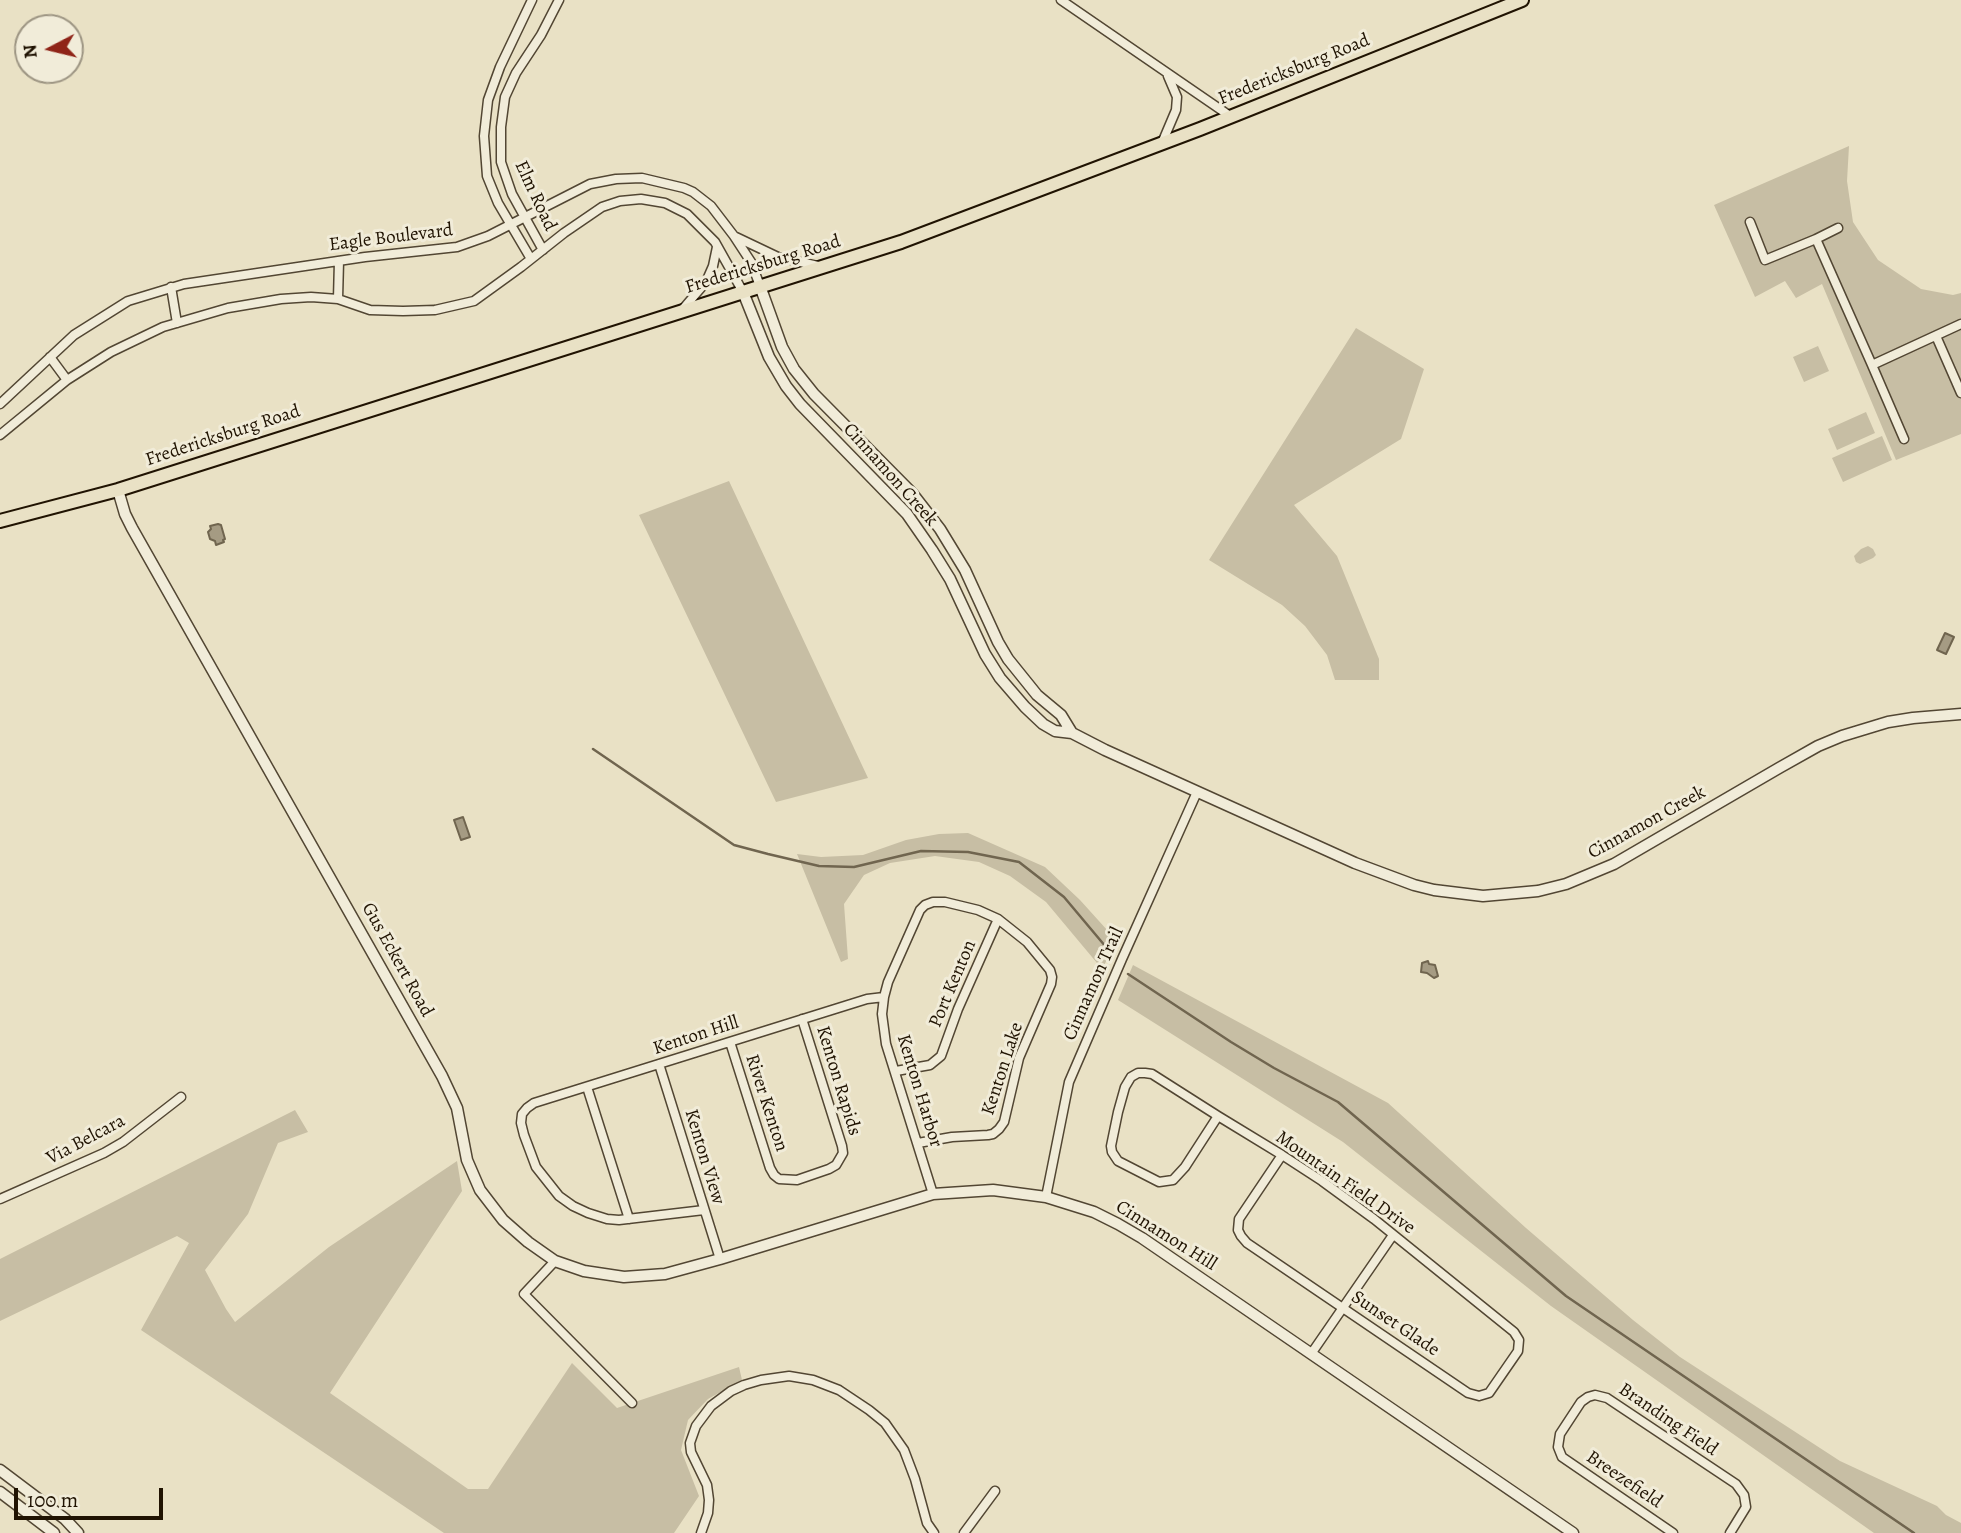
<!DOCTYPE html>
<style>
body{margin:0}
#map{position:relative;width:1961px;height:1533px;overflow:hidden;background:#e9e1c5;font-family:Alegreya,serif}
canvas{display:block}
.north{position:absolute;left:14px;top:14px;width:70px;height:70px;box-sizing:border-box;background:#f1ecd9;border:2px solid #9d9583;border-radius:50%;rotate:263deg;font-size:19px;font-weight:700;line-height:28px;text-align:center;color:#201302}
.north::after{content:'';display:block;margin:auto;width:24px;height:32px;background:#8f2418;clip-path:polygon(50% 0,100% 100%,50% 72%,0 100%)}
.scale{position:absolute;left:14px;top:1488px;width:149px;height:32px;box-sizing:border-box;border:4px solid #201302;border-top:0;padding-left:9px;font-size:21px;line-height:24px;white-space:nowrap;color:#201302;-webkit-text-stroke:5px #f1ecd9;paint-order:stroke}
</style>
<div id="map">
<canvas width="1961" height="1533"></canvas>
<div class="north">N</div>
<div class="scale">100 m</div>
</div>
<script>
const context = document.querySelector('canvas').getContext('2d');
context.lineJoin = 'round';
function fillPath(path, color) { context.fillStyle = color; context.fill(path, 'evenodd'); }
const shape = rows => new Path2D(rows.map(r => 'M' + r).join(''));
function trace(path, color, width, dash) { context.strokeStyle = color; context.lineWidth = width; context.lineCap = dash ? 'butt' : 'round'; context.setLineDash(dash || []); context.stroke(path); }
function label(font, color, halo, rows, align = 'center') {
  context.font = font + ' Alegreya,serif'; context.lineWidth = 6; context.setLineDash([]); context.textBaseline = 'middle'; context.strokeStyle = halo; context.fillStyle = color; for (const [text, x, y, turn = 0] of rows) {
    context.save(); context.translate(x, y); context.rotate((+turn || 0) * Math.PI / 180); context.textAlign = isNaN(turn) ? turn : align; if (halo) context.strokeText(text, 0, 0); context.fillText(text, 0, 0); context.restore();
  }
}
fillPath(shape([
 [1849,146,1847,181,1853,222,1878,260,1921,289,1953,295,1961,293,1961,434,1896,460,1822,284,1796,298,1785,281,1755,297,1714,205],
 [1356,328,1424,369,1401,439,1294,505,1337,556,1379,659,1379,680,1335,680,1327,655,1305,626,1282,605,1209,560],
 [1818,346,1829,371,1804,382,1793,357],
 [1866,412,1875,433,1837,450,1828,429],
 [1882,436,1892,460,1843,482,1832,458],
 [729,481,868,778,776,802,639,515],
 [1868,546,1873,549,1876,555,1873,558,1860,564,1856,562,1854,556,1861,549],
 [968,833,1045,867,1080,900,1117,941,1102,969,1046,902,1010,876,979,862,935,856,890,863,864,875,844,904,848,959,841,962,797,854,821,857,863,855,906,840,939,834],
 [1133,965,1388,1103,1526,1228,1633,1320,1680,1357,1840,1461,1937,1506,1946,1515,1961,1523,1961,1533,1874,1533,1551,1306,1343,1142,1118,1000],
 [295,1110,308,1132,278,1143,248,1214,205,1270,226,1309,235,1322,329,1247,457,1161,462,1191,330,1393,468,1489,488,1489,572,1363,617,1408,739,1367,742,1380,708,1399,688,1420,681,1450,699,1496,674,1533,444,1533,141,1330,189,1243,177,1236,0,1321,0,1259]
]), '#c7bea4');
const water = shape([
 [218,524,221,525,225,539,223,540,224,542,216,545,215,541,210,539,208,532,211,529,210,526,218,524],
 [1945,633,1954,637,1946,654,1937,650,1945,633],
 [463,817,470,837,461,840,454,820,463,817],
 [1428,961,1429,964,1435,965,1438,976,1434,978,1427,973,1421,972,1422,963,1428,961]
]);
fillPath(water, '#a59b83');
trace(water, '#70654f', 2);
trace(shape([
 [593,749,734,845,768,854,819,866,854,867,921,851,968,852,1019,862,1064,897,1111,953],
 [1128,974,1231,1042,1274,1068,1338,1102,1566,1296,1914,1533]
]), '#70654f', 2.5);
const minor = shape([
 [1061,0,1230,116],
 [1162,143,1176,110,1177,97,1168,76],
 [1750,222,1765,260,1816,239,1872,365],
 [736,237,778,257,818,266],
 [1816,239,1838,228],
 [543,250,512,194,501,162,501,127,505,97,516,73,541,35,559,0],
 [531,259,498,203,487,176,484,136,488,100,500,67,532,0],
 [171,287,177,323],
 [338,299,339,261],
 [682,310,706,282,713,266,717,247],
 [1936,336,1961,393],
 [50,357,67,380],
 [0,404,74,335,128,301,184,284,365,257,457,247,488,236,590,184,616,179,642,178,684,188,693,192,711,206,734,236,751,262,760,286],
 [0,435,67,380,111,352,163,327,228,308,281,299,311,297,338,299,370,310,403,311,435,310,474,301,521,267,564,233,602,207,620,201,641,199,665,203,687,214,715,242,743,292],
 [1904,439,1872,365,1961,324],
 [730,1042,770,1168,774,1175,779,1179,797,1180,829,1169,836,1165,843,1153,842,1146,802,1019],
 [659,1064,720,1259],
 [896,1071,930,1065,941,1056,958,1009,998,919],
 [587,1087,629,1219],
 [1218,1116,1185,1167,1173,1180,1159,1182,1118,1161,1112,1152,1111,1146,1118,1112,1125,1087,1131,1077,1138,1073,1145,1073,1152,1074,1218,1116,1282,1155,1322,1181,1374,1219,1514,1332,1519,1340,1518,1351,1489,1393,1479,1396,1468,1393,1247,1243,1241,1236,1238,1230,1239,1219,1282,1155],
 [918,1143,952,1137,988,1135,993,1134,999,1129,1004,1122,1019,1058,1051,984,1052,977,1050,970,1027,942,998,919,978,910,945,902,933,902,925,905,920,910,888,982,884,997,882,1014,886,1044,933,1194],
 [1046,1197,1069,1082,1122,959,1197,792],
 [0,1199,104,1153,123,1142,181,1097],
 [704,1210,619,1220,607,1219,588,1213,573,1206,559,1196,536,1167,524,1135,521,1123,522,1114,527,1108,534,1103,867,999,884,997],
 [555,1261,524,1294,632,1403],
 [1311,1354,1393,1235],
 [701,1533,708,1513,709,1500,707,1485,691,1452,690,1443,696,1426,711,1406,731,1391,744,1385,761,1380,789,1376,813,1380,839,1390,869,1410,885,1423,904,1450,915,1479,927,1523,934,1533],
 [964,1533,995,1491],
 [1673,1533,1562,1457,1558,1447,1560,1434,1581,1402,1588,1397,1595,1395,1607,1398,1736,1484,1744,1495,1746,1507,1730,1533]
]);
const tertiary = shape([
 [760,286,782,347,794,369,814,394,912,493,940,529,965,570,998,642,1008,659,1037,695,1061,715,1072,733],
 [743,292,769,357,786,386,800,404,907,514,932,550,950,579,985,654,1000,678,1025,707,1043,724,1055,731,1072,733,1105,750,1355,863,1414,885,1434,890,1483,896,1538,891,1566,884,1614,864,1779,768,1818,746,1842,736,1888,722,1913,718,1961,714],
 [118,490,125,514,132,528,442,1076,457,1108,467,1160,480,1190,503,1220,528,1242,555,1261,584,1271,624,1277,665,1274,720,1259,933,1194,993,1190,1046,1197,1094,1212,1118,1224,1142,1238,1573,1533],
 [0,1470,65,1519,78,1533],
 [0,1492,54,1533]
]);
const primary = shape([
 [0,521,118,490,901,242,1200,129,1522,0]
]);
trace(minor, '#524633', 11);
trace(tertiary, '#524633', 13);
trace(primary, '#201302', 16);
trace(minor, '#f1ecd9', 8);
trace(tertiary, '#f1ecd9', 10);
trace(primary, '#e9e1c5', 12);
label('19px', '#201302', '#f1ecd9', [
 ["Fredericksburg Road",1294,70,-22],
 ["Elm Road",535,196,65],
 ["Eagle Boulevard",391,238,-7],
 ["Fredericksburg Road",763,265,-17],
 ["Fredericksburg Road",223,436,-18],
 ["Cinnamon Creek",890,475,48],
 ["Cinnamon Creek",1647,823,-29],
 ["Gus Eckert Road",397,960,61],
 ["Port Kenton",953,984,-67],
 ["Cinnamon Trail",1094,984,-66],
 ["Kenton Hill",696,1036,-18],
 ["Kenton Lake",1003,1069,-72],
 ["Kenton Rapids",838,1081,73],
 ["Kenton Harbor",919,1091,73],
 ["River Kenton",766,1103,72],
 ["Via Belcara",86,1140,-28],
 ["Kenton View",704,1157,73],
 ["Mountain Field Drive",1345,1183,35],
 ["Cinnamon Hill",1166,1236,32],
 ["Sunset Glade",1395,1324,34],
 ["Branding Field",1668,1420,34],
 ["Breezefield",1624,1480,34]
]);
</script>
